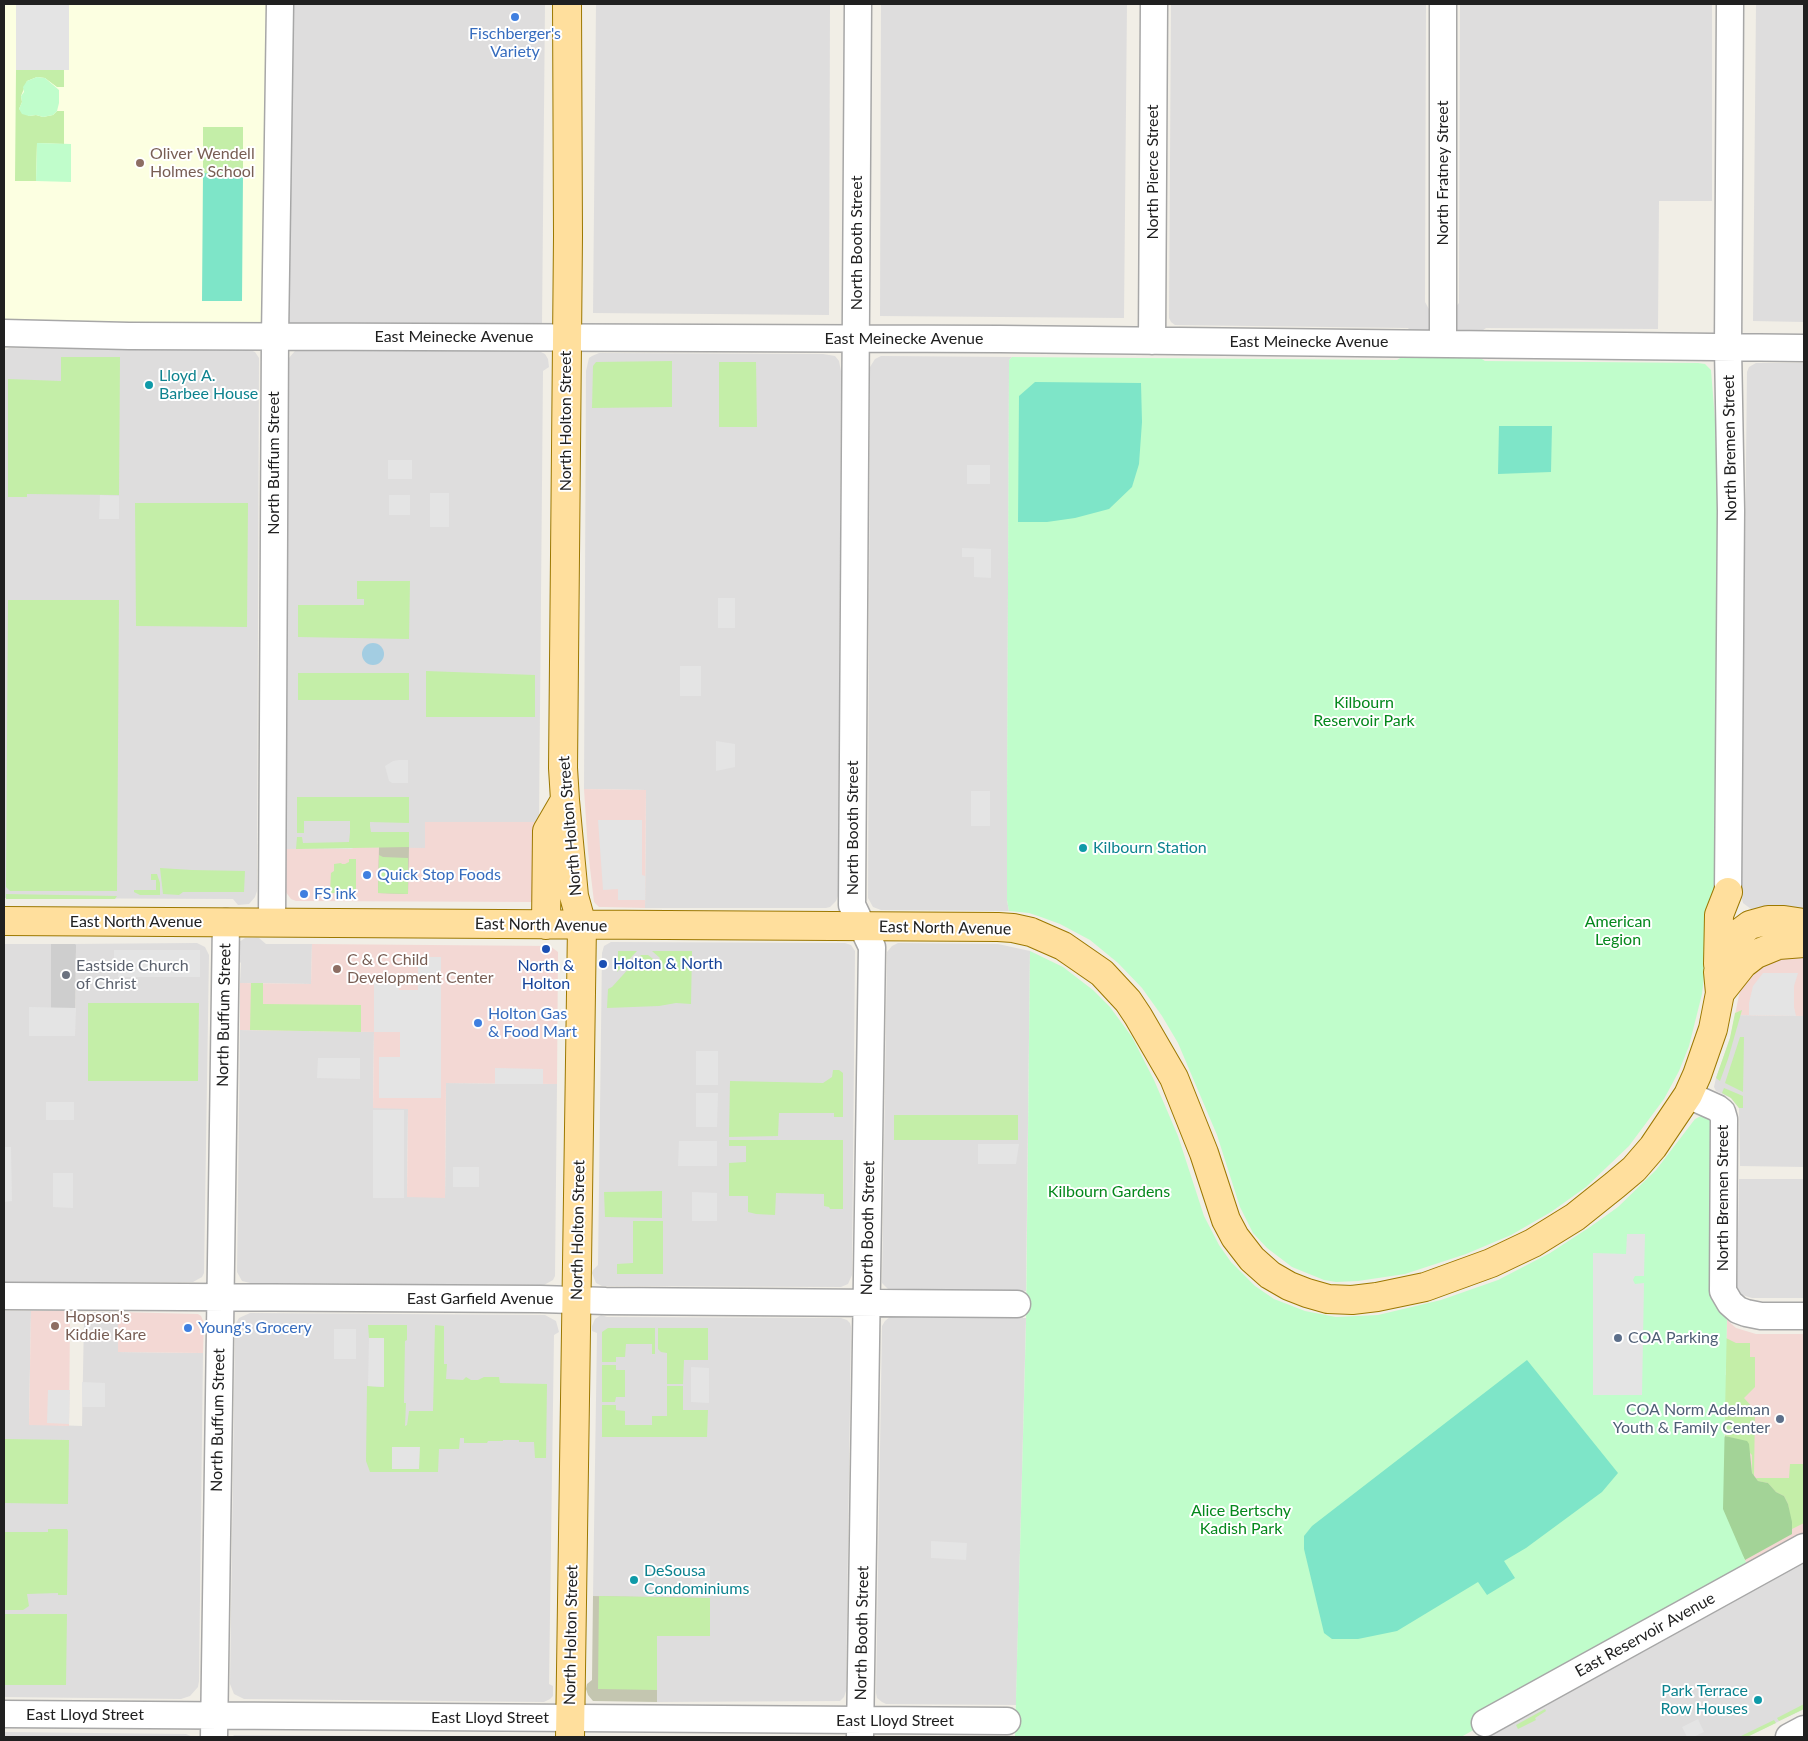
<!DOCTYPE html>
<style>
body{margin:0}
#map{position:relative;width:1808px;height:1741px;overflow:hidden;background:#f1eee6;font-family:Lato,sans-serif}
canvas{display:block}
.frame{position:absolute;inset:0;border:5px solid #202020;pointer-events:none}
</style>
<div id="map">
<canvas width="1808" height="1741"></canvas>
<div class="frame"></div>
</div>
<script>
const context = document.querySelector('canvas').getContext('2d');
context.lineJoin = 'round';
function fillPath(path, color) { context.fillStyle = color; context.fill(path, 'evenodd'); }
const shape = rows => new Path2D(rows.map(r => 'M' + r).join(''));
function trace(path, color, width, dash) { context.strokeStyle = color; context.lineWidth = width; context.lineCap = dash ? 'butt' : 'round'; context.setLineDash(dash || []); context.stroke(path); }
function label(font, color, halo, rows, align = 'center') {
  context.font = font + ' Lato,sans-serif'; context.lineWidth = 4; context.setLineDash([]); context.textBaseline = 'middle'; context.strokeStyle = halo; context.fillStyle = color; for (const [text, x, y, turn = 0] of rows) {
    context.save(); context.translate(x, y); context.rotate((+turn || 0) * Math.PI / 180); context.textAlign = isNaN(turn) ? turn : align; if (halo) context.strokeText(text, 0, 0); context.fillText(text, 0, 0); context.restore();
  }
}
fillPath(shape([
 [277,4,545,4,542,324,277,323],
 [596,4,830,4,829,315,593,313],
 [881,4,1127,4,1124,318,880,316],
 [1171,4,1426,4,1425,302,1430,311,1430,327,1428,331,1413,334,1408,328,1175,325,1171,322,1169,318],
 [1460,4,1712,4,1712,201,1659,201,1658,329,1486,328,1478,334,1462,333,1456,330,1454,325,1453,310,1459,303],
 [1756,4,1804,4,1804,322,1753,321],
 [9,348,250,350,255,352,259,358,257,891,255,897,249,904,238,905,233,899,4,898,4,351],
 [295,351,539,351,545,354,548,359,549,367,543,371,539,822,426,822,425,848,285,849,288,359],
 [599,353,823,354,835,356,839,361,841,371,838,896,836,901,830,907,826,908,645,908,646,790,584,789,586,371,589,358,592,356],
 [881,356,1012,357,1009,360,1009,378,1007,805,1007,900,1009,911,881,910,873,907,868,898,870,367,875,359],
 [1756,363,1804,363,1804,911,1751,909,1743,903,1741,896,1747,372,1749,367],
 [245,938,259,938,266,944,312,944,311,984,240,983,241,963,235,957,239,942],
 [611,942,845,943,851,945,855,951,852,1275,848,1284,841,1287,602,1286,596,1283,592,1273,593,1270,598,1265,602,953,604,946],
 [197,943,205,947,209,955,204,1273,202,1277,193,1282,4,1282,4,944,51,944,51,1036,75,1036,76,952,75,944],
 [898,943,998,944,1030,951,1026,1291,889,1290,882,1283,887,952,892,946],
 [1735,1015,1804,1016,1804,1167,1740,1166,1739,1108,1731,1098,1716,1091,1714,1087,1716,1078,1730,1038],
 [240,1030,374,1032,373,1108,408,1108,407,1197,445,1197,446,1083,557,1084,555,1276,553,1280,544,1285,250,1283,242,1281,237,1272],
 [1739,1179,1804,1179,1804,1298,1752,1298,1742,1295,1737,1287],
 [4,1311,31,1311,29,1424,82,1426,84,1318,88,1312,118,1312,118,1352,203,1353,199,1681,198,1687,190,1696,181,1699,4,1697],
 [250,1313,545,1315,556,1321,559,1332,554,1335,549,1684,553,1686,553,1696,550,1699,544,1702,244,1699,234,1694,230,1684,235,1325,239,1318],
 [601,1315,607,1317,841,1318,847,1320,850,1323,851,1327,846,1691,844,1697,840,1701,657,1702,657,1636,710,1598,593,1596,597,1333,592,1331,592,1326,595,1319],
 [891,1316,1026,1318,1016,1705,886,1704,882,1702,877,1698,876,1693,882,1326,885,1321],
 [1804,1559,1804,1709,1747,1737,1487,1737,1501,1730,1502,1724],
 [4,1732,186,1734,193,1737,4,1737],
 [234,1735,236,1735,545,1737,232,1737]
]), '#dedddd');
fillPath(shape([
 [584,789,646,790,645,908,604,907,599,907,594,902,588,851],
 [425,822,539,822,536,900,532,902,296,901,291,899,285,891,285,849,352,849,354,847,425,848],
 [312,944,550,946,558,952,557,1084,446,1083,445,1198,407,1197,408,1109,373,1108,374,1032,240,1030,240,983,311,984],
 [1804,956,1804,1016,1735,1015,1740,990,1748,977,1773,958],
 [31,1311,67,1311,70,1318,69,1426,29,1425],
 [118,1312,198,1314,201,1316,204,1323,203,1353,118,1352],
 [1727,1320,1736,1328,1756,1334,1804,1334,1804,1536,1748,1567,1723,1509]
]), '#f3d8d4');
fillPath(shape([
 [4,4,277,4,277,323,4,322]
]), '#fcffe1');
fillPath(shape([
 [51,944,75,944,76,945,75,1036,51,1036]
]), '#cecece');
fillPath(shape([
 [379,847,409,847,408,894,378,893],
 [593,1596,710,1598,710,1636,657,1636,657,1702,593,1701,588,1695,586,1689,587,1684,592,1680]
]), '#c4c6b0');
fillPath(shape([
 [16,70,64,70,64,87,57,87,45,78,37,77,27,81,21,96,22,102,19,109,29,116,36,115,43,117,53,115,57,111,64,111,64,144,37,143,36,181,15,181],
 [203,127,243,127,243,174,203,173],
 [61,357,120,357,119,495,27,494,27,497,8,497,8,379,61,381],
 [672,361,672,407,592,408,593,366,596,362],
 [719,362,756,362,757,427,719,427],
 [135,503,248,503,247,627,136,626],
 [357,581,410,581,409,639,298,637,298,605,364,605,364,599,357,599],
 [8,600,119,600,117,891,10,891,6,887],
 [426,671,535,675,535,717,426,717],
 [298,673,409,673,409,700,298,700],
 [297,797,409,797,409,823,370,822,370,826,371,832,409,832,409,847,296,849,297,837,302,837,303,843,349,842,350,833,350,821,304,821,304,833,297,833],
 [379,855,383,857,408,858,408,894,378,893],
 [349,859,356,859,356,893,330,893,331,873,334,871,334,864,341,863,342,864,345,864,349,862],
 [160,868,192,870,245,871,244,892,183,892,179,895,163,894],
 [151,874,157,874,160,883,160,895,140,895,134,892,134,890,156,890,156,880,151,880],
 [6,894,117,896,115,899,6,899],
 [618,951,637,951,617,972,617,959,618,959],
 [652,951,692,951,691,1004,676,1003,659,1006,607,1008,608,989,612,987,641,955,648,955,657,962,660,958],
 [251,983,263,983,263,1004,361,1005,361,1032,250,1030],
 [88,1003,199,1003,198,1081,88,1081],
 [1742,1010,1728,1059,1720,1081,1716,1078,1730,1038,1735,1013],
 [1740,1037,1744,1037,1743,1092,1725,1083],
 [833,1070,839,1070,843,1073,843,1117,834,1117,834,1113,779,1113,778,1136,729,1137,730,1081,823,1083,832,1077],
 [1724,1088,1743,1096,1743,1108,1739,1108,1731,1098,1722,1093],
 [894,1115,1018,1115,1018,1140,894,1140],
 [729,1140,843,1140,843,1209,830,1209,829,1207,824,1206,824,1194,776,1193,775,1215,756,1214,748,1212,748,1196,729,1196,729,1163,746,1162,746,1146,729,1146],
 [662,1191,662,1218,605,1217,604,1192],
 [633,1221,663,1221,663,1274,617,1274,617,1264,633,1263],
 [368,1325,407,1325,407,1340,405,1341,404,1400,404,1403,406,1403,405,1426,407,1425,409,1411,433,1411,435,1325,444,1326,444,1364,447,1364,446,1379,463,1380,466,1377,471,1380,478,1380,484,1377,499,1377,500,1383,547,1384,546,1458,535,1458,534,1442,519,1442,519,1440,503,1440,503,1441,488,1441,487,1443,464,1443,464,1438,460,1438,459,1449,439,1449,438,1472,370,1472,366,1461,367,1386,383,1387,384,1338,369,1338],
 [608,1328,655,1328,655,1354,652,1354,652,1344,626,1344,625,1357,616,1357,616,1362,602,1362,602,1332],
 [658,1328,708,1328,708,1360,684,1360,683,1384,667,1384,667,1353,661,1352,658,1349],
 [1726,1338,1736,1343,1750,1343,1750,1357,1755,1357,1755,1387,1744,1398,1755,1410,1754,1476,1752,1473,1752,1455,1736,1439,1725,1436,1725,1394,1675,1358,1726,1375],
 [602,1365,616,1365,616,1370,625,1370,625,1397,616,1397,615,1402,602,1402],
 [667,1386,683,1386,683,1410,708,1410,707,1437,602,1437,602,1405,616,1405,616,1410,625,1411,625,1425,652,1425,652,1416,667,1416],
 [4,1439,69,1440,68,1504,4,1503],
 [1790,1464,1804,1464,1804,1523,1792,1529,1788,1504,1784,1496,1776,1492,1768,1483,1758,1481,1756,1478,1789,1478],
 [48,1529,67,1529,68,1531,67,1595,58,1595,58,1593,27,1594,29,1606,23,1610,4,1610,4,1532,48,1532],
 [599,1596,710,1598,710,1636,657,1636,657,1690,598,1689],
 [4,1614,67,1614,66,1685,4,1685],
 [1804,1704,1804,1709,1779,1721,1777,1718],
 [1545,1709,1546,1711,1535,1718,1536,1720,1518,1729,1516,1725],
 [1774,1720,1776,1723,1747,1737,1739,1737]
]), '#c4eea8');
fillPath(shape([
 [1725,1436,1747,1441,1749,1444,1752,1473,1758,1481,1768,1483,1776,1492,1784,1496,1788,1504,1792,1522,1792,1534,1745,1560,1698,1479]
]), '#a3d397');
fillPath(shape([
 [37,77,45,78,59,90,59,103,57,111,53,115,43,117,36,115,29,116,22,114,19,109,22,102,21,96,24,92,23,87,27,81],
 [37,143,71,144,71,182,36,181],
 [1405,355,1477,356,1485,361,1698,363,1705,364,1711,370,1715,420,1718,512,1714,891,1702,994,1689,1046,1679,1071,1664,1099,1629,1146,1586,1187,1551,1212,1511,1235,1466,1254,1405,1274,1358,1281,1336,1282,1324,1280,1292,1267,1267,1248,1253,1233,1240,1207,1217,1135,1178,1043,1162,1016,1142,988,1118,963,1090,940,1060,924,1041,917,1029,913,1009,911,1007,900,1007,805,1009,360,1012,357,1397,360],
 [1030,951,1063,967,1093,990,1110,1007,1132,1037,1154,1080,1178,1136,1204,1216,1219,1245,1231,1262,1255,1286,1274,1299,1305,1311,1336,1317,1378,1315,1441,1300,1498,1280,1550,1253,1590,1227,1618,1207,1656,1170,1695,1119,1701,1116,1711,1120,1712,1123,1713,1298,1716,1306,1727,1320,1723,1509,1748,1567,1569,1662,1474,1715,1473,1720,1477,1728,1461,1737,1015,1737,1026,1324]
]), '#c0fdcb');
fillPath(shape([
 [203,173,243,174,242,301,202,301],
 [1035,382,1141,383,1142,422,1139,464,1132,487,1109,509,1075,518,1047,522,1018,522,1019,396],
 [1499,426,1552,426,1551,472,1498,474],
 [1527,1360,1618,1473,1602,1492,1526,1548,1504,1561,1515,1578,1487,1595,1478,1582,1397,1631,1358,1639,1332,1639,1324,1633,1304,1549,1304,1536,1312,1526]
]), '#7ee5c8');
fillPath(shape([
 [16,4,69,4,69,70,16,70],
 [388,460,412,460,412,479,388,479],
 [967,465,990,465,990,484,967,484],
 [430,493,449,493,449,527,430,527],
 [100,495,119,496,119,519,99,519],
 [389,495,410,495,410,515,389,515],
 [962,548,991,549,991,578,974,577,974,557,962,557],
 [718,598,735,598,735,628,718,628],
 [680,666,701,666,701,696,680,696],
 [716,741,735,744,735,767,716,771],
 [399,760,408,760,408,783,392,783,389,781,385,766,393,761],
 [971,791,990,791,990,826,971,826],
 [598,820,642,820,642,875,645,876,645,900,618,900,618,889,603,890],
 [114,950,200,950,200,977,118,977,119,965,114,964],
 [418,957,441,957,441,1098,379,1098,379,1057,400,1057,400,1032,374,1032,374,982,398,982,399,990,418,990],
 [1763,973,1798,973,1794,986,1794,1007,1796,1016,1749,1015,1749,1003,1753,986],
 [29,1007,76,1008,75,1036,29,1036],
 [696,1051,718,1051,718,1085,696,1085],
 [318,1058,360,1058,360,1079,317,1078],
 [495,1068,543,1069,543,1084,495,1084],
 [696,1093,718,1093,717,1127,696,1127],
 [46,1102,74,1102,74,1120,46,1120],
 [373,1110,404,1110,404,1198,373,1198],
 [679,1141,717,1141,717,1166,678,1166],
 [978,1144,1019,1144,1016,1164,978,1164],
 [4,1147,11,1147,12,1201,4,1202],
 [453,1167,479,1167,479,1187,453,1187],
 [53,1173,73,1173,73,1208,53,1207],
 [692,1192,717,1193,717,1221,692,1221],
 [1627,1234,1645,1234,1644,1276,1635,1276,1633,1280,1635,1284,1644,1283,1642,1395,1593,1395,1593,1253,1626,1254],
 [334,1329,356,1329,356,1359,334,1359],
 [369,1338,384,1338,384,1387,368,1386],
 [691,1367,709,1368,709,1403,691,1402],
 [82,1382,105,1383,105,1407,82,1407],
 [48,1390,70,1390,69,1424,47,1423],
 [392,1447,420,1447,419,1469,392,1469],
 [931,1541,967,1543,966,1560,931,1558],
 [692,1566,710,1566,710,1596,691,1596],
 [1698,1719,1704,1732,1693,1737,1687,1737,1682,1727]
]), '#e4e4e4');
fillPath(shape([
 '362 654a11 11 0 1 1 22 0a11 11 0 1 1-22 0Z'
]), '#a3cde2');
const minor = shape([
 [858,4,852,905,872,947,860,1737],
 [4,333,129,336,1000,339,1804,348],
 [1152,341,1154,4],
 [1443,343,1443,4],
 [1728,892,1731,511,1728,348,1730,4],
 [272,922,275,337,280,4],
 [1688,1095,1717,1108,1722,1112,1724,1119,1723,1291,1730,1303,1738,1310,1746,1313,1761,1316,1804,1316],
 [4,1296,540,1299,606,1301,1017,1304],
 [4,1714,1007,1721],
 [1485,1723,1804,1547],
 [214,1737,226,922],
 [1789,1737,1804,1729]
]);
const major = shape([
 [567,4,568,236,563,768,565,800,574,896,582,925,570,1737],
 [4,921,998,927,1013,928,1031,932,1063,946,1102,973,1128,1001,1138,1016,1174,1078,1204,1153,1226,1220,1235,1237,1252,1259,1270,1275,1289,1286,1307,1293,1328,1299,1352,1300,1377,1297,1425,1287,1491,1263,1533,1243,1575,1217,1615,1185,1634,1169,1653,1147,1688,1095,1697,1075,1713,1029,1720,993,1718,972,1728,947,1738,934,1750,925,1768,920,1784,920,1804,923],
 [546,925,547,831,565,800],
 [1718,964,1719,915,1728,892],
 [1720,993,1743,964,1756,954,1778,945,1804,943]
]);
trace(minor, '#a7a7a7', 29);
trace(major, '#9c7800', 30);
trace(minor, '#fff', 26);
trace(major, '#ffdf9d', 28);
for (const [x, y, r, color] of [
 [515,17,5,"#3f7fe0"],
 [140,163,5,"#8d6e63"],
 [149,385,5,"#0f9aa8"],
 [1083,848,5,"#0f9aa8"],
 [367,875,5,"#3f7fe0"],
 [304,894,5,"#3f7fe0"],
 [546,949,5,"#1a4fb4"],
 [603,964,5,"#1a4fb4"],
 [337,969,5,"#8d6e63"],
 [66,975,5,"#6b7280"],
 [478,1023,5,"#3f7fe0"],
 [55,1326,5,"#8d6e63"],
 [188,1328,5,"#3f7fe0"],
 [1618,1338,5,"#5c6f8a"],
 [1780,1419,5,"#5c6f8a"],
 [634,1580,5,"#0f9aa8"],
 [1758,1700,5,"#0f9aa8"]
]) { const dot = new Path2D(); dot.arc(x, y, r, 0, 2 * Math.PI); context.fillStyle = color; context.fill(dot); trace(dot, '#fff', 2); }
label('16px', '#366cbe', '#fff', [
 ["Fischberger's",515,34,"center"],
 ["Variety",515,52,"center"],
 ["Quick Stop Foods",377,875],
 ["FS ink",314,894],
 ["Holton Gas",488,1014],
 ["& Food Mart",488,1032],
 ["Young's Grocery",198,1328]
], 'left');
label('16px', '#785e54', '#fff', [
 ["Oliver Wendell",150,154],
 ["Holmes School",150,172],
 ["C & C Child",347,960],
 ["Development Center",347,978],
 ["Hopson's",65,1317],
 ["Kiddie Kare",65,1335]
], 'left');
label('16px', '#202020', '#fff', [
 ["North Pierce Street",1153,172,-90],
 ["North Fratney Street",1443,173,-90],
 ["North Booth Street",857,243,-90],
 ["East Meinecke Avenue",454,337],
 ["East Meinecke Avenue",904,339],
 ["East Meinecke Avenue",1309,342],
 ["North Holton Street",566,421,-90],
 ["North Bremen Street",1730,448,-91],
 ["North Buffum Street",274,463,-90],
 ["North Holton Street",570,826,-95],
 ["North Booth Street",853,828,-90],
 ["East North Avenue",136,922],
 ["East North Avenue",541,925,1],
 ["East North Avenue",945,928,1],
 ["North Buffum Street",224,1015,-89],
 ["North Bremen Street",1723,1198,-90],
 ["North Booth Street",868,1228,-89],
 ["North Holton Street",578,1230,-89],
 ["East Garfield Avenue",480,1299],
 ["North Buffum Street",218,1420,-89],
 ["North Booth Street",862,1633,-89],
 ["North Holton Street",571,1635,-89],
 ["East Reservoir Avenue",1645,1635,-29],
 ["East Lloyd Street",85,1715],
 ["East Lloyd Street",490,1718],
 ["East Lloyd Street",895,1721]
]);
label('16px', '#0d838f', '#fff', [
 ["Lloyd A.",159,376],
 ["Barbee House",159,394],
 ["Kilbourn Station",1093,848],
 ["DeSousa",644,1571],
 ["Condominiums",644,1589],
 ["Park Terrace",1748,1691,"right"],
 ["Row Houses",1748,1709,"right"]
], 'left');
label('16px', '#04881c', '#fff', [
 ["Kilbourn",1364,703],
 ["Reservoir Park",1364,721],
 ["American",1618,922],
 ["Legion",1618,940],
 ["Kilbourn Gardens",1109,1192],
 ["Alice Bertschy",1241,1511],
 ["Kadish Park",1241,1529]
]);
label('16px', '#164399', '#fff', [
 ["Holton & North",613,964],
 ["North &",546,966,"center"],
 ["Holton",546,984,"center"]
], 'left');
label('16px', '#5b616d', '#fff', [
 ["Eastside Church",76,966],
 ["of Christ",76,984]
], 'left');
label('16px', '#4e5e75', '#fff', [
 ["COA Parking",1628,1338],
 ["COA Norm Adelman",1770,1410,"right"],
 ["Youth & Family Center",1770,1428,"right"]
], 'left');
</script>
